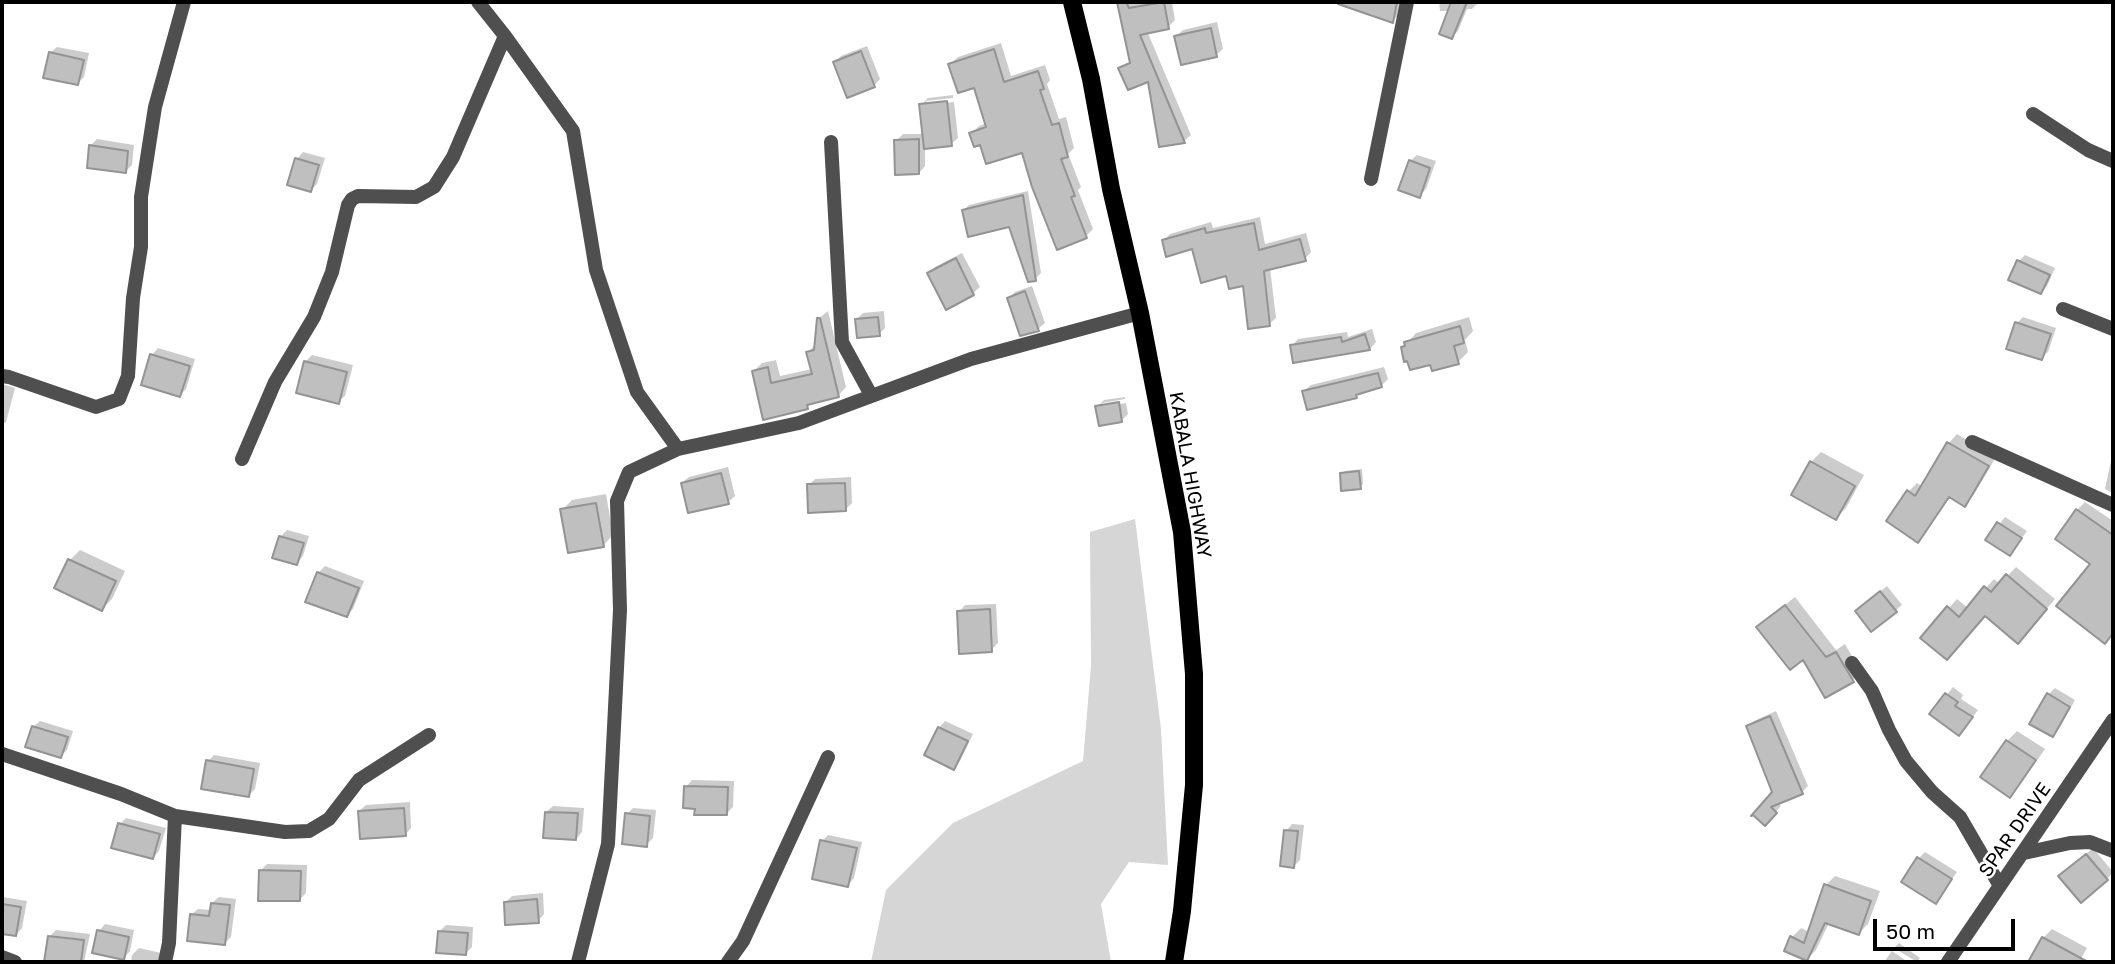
<!DOCTYPE html>
<style>
body{margin:0}
#map{position:relative;width:2115px;height:964px;overflow:hidden;background:#fff;font-family:"Golos Text",sans-serif}
canvas{display:block}
.frame{position:absolute;inset:0;border:4px solid #000;pointer-events:none}
.scale{position:absolute;left:1873px;top:919px;width:142px;height:32px;box-sizing:border-box;border:4px solid #000;border-top:0;padding-left:9px;font-size:21px;line-height:24px;white-space:nowrap;color:#000;-webkit-text-stroke:5px #fff;paint-order:stroke}
</style>
<div id="map">
<canvas width="2115" height="964"></canvas>
<div class="frame"></div>
<div class="scale">50 m</div>
</div>
<script>
const context = document.querySelector('canvas').getContext('2d');
context.lineJoin = 'round';
function fillPath(path, color) { context.fillStyle = color; context.fill(path, 'evenodd'); }
const shape = rows => new Path2D(rows.map(r => 'M' + r).join(''));
function trace(path, color, width, dash) { context.strokeStyle = color; context.lineWidth = width; context.lineCap = dash ? 'butt' : 'round'; context.setLineDash(dash || []); context.stroke(path); }
function label(font, color, halo, rows, align = 'center') {
  context.font = font + ' "Golos Text",sans-serif'; context.lineWidth = 5; context.setLineDash([]); context.textBaseline = 'middle'; context.strokeStyle = halo; context.fillStyle = color; for (const [text, x, y, turn = 0] of rows) {
    context.save(); context.translate(x, y); context.rotate((+turn || 0) * Math.PI / 180); context.textAlign = isNaN(turn) ? turn : align; if (halo) context.strokeText(text, 0, 0); context.fillText(text, 0, 0); context.restore();
  }
}
fillPath(shape([
 [1135,519,1161,729,1168,865,1129,862,1101,904,1111,962,871,962,886,890,953,823,1083,761,1091,666,1090,532]
]), '#d6d6d6');
fillPath(shape([
 [1119,2,1172,2,1175,20,1168,27,1147,31,1191,135,1184,141,1161,145,1149,79,1120,68,1132,60],
 [1366,2,1402,2,1399,15,1392,21,1363,11],
 [1439,2,1478,2,1478,3,1472,9,1467,9,1458,31,1452,37,1449,11,1440,11],
 [1217,22,1223,49,1216,55,1176,36,1183,30],
 [1001,43,1011,76,1045,65,1050,80,1047,84,1059,119,1066,117,1074,148,1068,154,1081,187,1078,190,1093,229,1086,236,1024,151,981,142,971,134,979,126,987,123,975,86,950,64,958,57],
 [867,46,880,79,874,86,835,62,841,56],
 [57,47,89,53,84,77,78,83,50,53],
 [953,95,953,98,926,101,926,105,954,102,958,138,951,144,925,147,925,166,919,173,896,141,903,134,924,134,921,105,928,98],
 [97,139,134,145,132,165,126,171,91,145],
 [303,152,325,158,317,184,311,190,297,159],
 [1417,155,1436,161,1426,189,1419,196,1410,161],
 [1028,191,1041,273,1035,279,1010,225,963,211,969,205],
 [1260,217,1265,244,1306,233,1311,252,1305,259,1270,268,1276,318,1269,324,1244,284,1227,274,1193,247,1164,240,1170,234,1211,222,1213,228],
 [962,253,980,287,973,293,947,307,929,273,935,267],
 [2025,255,2055,268,2047,286,2040,292,2019,261],
 [1032,286,1045,323,1038,329,1009,298,1015,292],
 [828,311,846,387,838,396,813,402,807,408,754,371,762,363,776,360,780,376,812,369,808,352,816,344,818,319],
 [884,311,885,328,879,334,856,320,863,313],
 [1469,317,1473,331,1465,340,1468,352,1458,362,1431,362,1409,358,1403,348,1416,333],
 [2023,317,2056,328,2048,352,2041,358,2017,323],
 [1372,329,1376,342,1370,349,1294,361,1292,346,1298,339,1347,332,1348,337],
 [158,348,195,359,186,389,180,395,152,355],
 [312,355,353,365,345,396,338,402,305,362],
 [1384,367,1388,379,1381,386,1360,392,1356,396,1304,391,1311,385],
 [2,384,15,388,6,422,2,425],
 [1125,397,1125,399,1102,403,1102,407,1126,403,1128,414,1121,421,1097,407,1104,400],
 [1957,434,1996,457,1973,496,1965,504,1951,496,1918,540,1908,492,1917,483,1923,487,1949,443],
 [2113,451,2113,493,2105,489],
 [1821,452,1864,475,1846,508,1836,518,1811,462],
 [728,467,735,496,728,502,682,483,689,477],
 [1362,469,1363,484,1360,487,1342,474,1345,471],
 [851,477,852,503,846,509,809,485,815,479],
 [606,494,613,535,603,546,562,510,572,500],
 [2085,502,2113,521,2113,633,2104,642,2093,563,2077,510],
 [2005,517,2027,531,2010,554,1988,539],
 [287,530,309,536,303,556,297,563,280,537],
 [80,550,125,571,112,599,102,609,70,560],
 [325,566,364,581,353,609,347,615,318,573],
 [2016,567,2055,599,2027,632,1986,614,1955,649,1949,608,1957,599,1968,608,1994,579,2000,584],
 [1887,586,1902,605,1895,611,1863,605],
 [1795,597,1836,650,1845,644,1861,672,1852,680,1803,658,1767,619],
 [996,604,998,643,991,650,959,612,965,605],
 [1953,687,1963,695,1961,699,1978,710,1965,727,1932,714],
 [2055,688,2075,700,2059,729,2053,735,2048,695],
 [1776,711,1808,786,1802,792,1778,803,1781,806,1765,823,1774,793,1748,727,1754,721],
 [40,721,73,731,67,750,61,756,33,727],
 [945,721,973,734,960,761,954,768,939,728],
 [2017,731,2045,749,2020,785,2010,795,1983,777,2007,741],
 [214,755,260,763,255,789,249,795,208,761],
 [692,780,734,781,733,807,726,814,697,807,686,787],
 [410,802,411,828,405,835,359,811,366,805],
 [553,806,584,808,582,832,576,839,546,812],
 [633,808,656,810,653,838,646,845,627,814],
 [126,818,166,828,159,851,153,858,120,824],
 [1292,824,1304,825,1300,860,1294,866,1286,831],
 [828,835,862,842,854,878,848,885,822,841],
 [2093,848,2113,872,2107,879,2067,870],
 [1925,852,1957,872,1936,902,1919,858],
 [267,864,307,865,306,893,300,899,260,871],
 [1835,876,1880,891,1868,924,1859,933,1829,923,1816,950,1807,959,1792,937,1801,928,1809,932,1826,885],
 [543,893,544,914,538,921,506,902,512,896],
 [3,897,27,901,22,928,16,935,2,932],
 [219,897,236,899,231,937,225,943,191,915,198,909,212,910,212,903],
 [105,924,134,930,130,951,124,958,99,931],
 [446,925,473,927,472,947,465,954,439,932],
 [2052,929,2087,948,2079,962,2029,962,2043,938],
 [56,930,90,934,84,962,46,962,49,937],
 [1899,943,1920,958,1917,962,1894,948],
 [139,948,161,953,159,962,131,962,132,955],
 [1892,951,1908,962,1884,962]
]), '#0003');
const building = shape([
 [1117,2,1126,2,1129,8,1164,2,1169,29,1140,35,1185,143,1159,147,1148,82,1128,90,1118,68,1130,63,1117,2],
 [1338,2,1397,2,1393,23,1338,4,1338,2],
 [1451,2,1467,2,1452,39,1439,34,1451,2],
 [1211,28,1217,57,1181,65,1174,36,1211,28],
 [994,49,1004,82,1038,71,1044,89,1040,90,1052,125,1059,123,1068,157,1061,159,1075,196,1071,197,1087,238,1057,250,1032,187,1022,153,986,164,980,145,974,147,969,133,986,127,974,88,958,93,948,64,994,49],
 [861,51,875,87,847,98,833,62,861,51],
 [49,52,84,60,78,85,43,78,49,52],
 [947,101,952,146,924,149,919,104,947,101],
 [919,139,919,174,895,175,894,140,919,139],
 [89,145,128,151,126,173,87,168,89,145],
 [295,158,319,165,311,192,287,185,295,158],
 [1409,160,1430,168,1420,198,1398,190,1409,160],
 [1023,195,1036,281,1028,282,1009,227,968,237,962,210,1023,195],
 [1254,223,1259,250,1300,239,1306,261,1264,271,1270,326,1248,329,1243,286,1229,289,1226,276,1201,283,1192,249,1166,257,1162,240,1205,228,1206,233,1254,223],
 [956,258,974,295,946,310,927,273,956,258],
 [2017,260,2050,275,2041,294,2008,280,2017,260],
 [1025,291,1039,331,1020,336,1007,298,1025,291],
 [878,317,880,336,857,338,855,319,878,317],
 [817,318,820,318,839,397,807,405,808,409,763,420,752,371,768,367,771,383,812,374,806,352,814,350,817,318],
 [2015,322,2051,334,2042,360,2006,349,2015,322],
 [1460,326,1464,343,1454,346,1459,364,1432,371,1430,365,1410,370,1407,361,1404,362,1401,347,1405,346,1404,342,1460,326],
 [1365,334,1370,350,1293,363,1290,345,1341,337,1342,342,1365,334],
 [150,354,190,366,180,397,141,385,150,354],
 [304,361,347,372,339,404,296,393,304,361],
 [1378,373,1382,387,1356,395,1357,398,1307,410,1302,391,1378,373],
 [1119,402,1122,422,1099,426,1095,406,1119,402],
 [1947,442,1989,466,1965,507,1949,497,1918,543,1886,521,1907,490,1915,496,1947,442],
 [1810,461,1855,486,1836,520,1791,495,1810,461],
 [1359,471,1361,489,1341,491,1340,473,1359,471],
 [721,473,729,504,688,513,681,483,721,473],
 [845,483,846,511,808,513,807,484,845,483],
 [596,503,604,547,568,553,560,509,596,503],
 [2076,509,2113,535,2113,633,2105,644,2056,606,2090,564,2055,539,2076,509],
 [1997,522,2022,538,2010,556,1985,540,1997,522],
 [279,536,304,543,297,565,272,558,279,536],
 [68,559,116,581,102,611,54,588,68,559],
 [317,572,359,588,347,617,305,602,317,572],
 [2006,574,2047,609,2018,644,1985,616,1947,660,1920,638,1947,606,1959,617,1984,586,1991,592,2006,574],
 [1880,591,1897,612,1871,632,1855,611,1880,591],
 [1785,605,1826,657,1836,652,1854,682,1825,698,1803,660,1790,670,1756,627,1785,605],
 [990,609,992,652,959,654,957,611,990,609],
 [1945,693,1958,702,1955,706,1973,717,1959,736,1929,714,1945,693],
 [2047,693,2070,707,2053,737,2029,724,2047,693],
 [1770,716,1803,794,1771,807,1777,813,1765,826,1753,815,1751,816,1772,792,1746,726,1770,716],
 [32,726,68,737,61,758,25,747,32,726],
 [938,727,968,741,954,770,924,755,938,727],
 [2006,740,2036,760,2010,798,1980,777,2006,740],
 [206,760,254,769,249,797,201,789,206,760],
 [684,786,728,787,727,815,694,815,695,809,683,808,684,786],
 [404,808,406,836,360,839,358,811,404,808],
 [545,812,578,813,576,840,543,838,545,812],
 [625,813,650,816,647,847,622,844,625,813],
 [118,823,160,834,153,859,111,848,118,823],
 [1284,830,1298,831,1294,868,1280,866,1284,830],
 [820,840,857,848,848,887,812,879,820,840],
 [2086,854,2108,880,2081,903,2058,876,2086,854],
 [1917,857,1952,879,1936,904,1901,882,1917,857],
 [259,870,301,871,300,901,258,901,259,870],
 [1824,884,1871,901,1859,935,1825,923,1807,961,1784,951,1790,936,1804,943,1824,884],
 [537,899,539,923,505,925,504,902,537,899],
 [211,903,230,905,225,945,187,941,190,914,209,916,211,903],
 [2,904,21,907,16,936,2,934,2,904],
 [97,930,129,937,124,960,92,953,97,930],
 [438,931,468,933,466,955,436,953,438,931],
 [48,936,84,940,81,962,44,962,48,936],
 [2042,937,2088,962,2028,962,2042,937]
]);
fillPath(building, '#bfbfbf');
trace(building, '#939393', 2);
trace(shape([
 [478,2,505,36,573,131,596,270,637,392,678,449],
 [2033,114,2088,150,2113,161],
 [831,142,842,342,871,395],
 [1371,179,1407,2],
 [2063,309,2113,329],
 [2,376,9,377,96,407,119,399,128,376,133,298,141,247,141,197,155,107,184,2],
 [1972,442,2113,505],
 [242,459,275,382,314,317,332,272,348,205,352,199,358,196,416,197,434,187,453,157,505,36],
 [1852,663,1872,691,1889,730,1906,761,1932,792,1960,817,2000,886],
 [2,754,121,794,175,816,285,832,309,831,329,819,359,780,429,735],
 [2024,853,2070,843,2090,842,2113,851],
 [2,957,15,962],
 [165,962,169,943,175,816],
 [578,962,608,844,620,610,617,501,629,472,678,449,799,423,971,359,1140,313],
 [728,962,743,941,828,757],
 [1948,962,2113,720]
]), '#4f4f4f', 14);
trace(shape([
 [1072,2,1091,79,1111,189,1140,313,1182,532,1194,674,1194,785,1182,911,1174,962]
]), '#000', 18);
label('19px', '#000', '#fff', [
 ["KABALA HIGHWAY",1190,475,80],
 ["SPAR DRIVE",2015,830,-55]
]);
</script>
